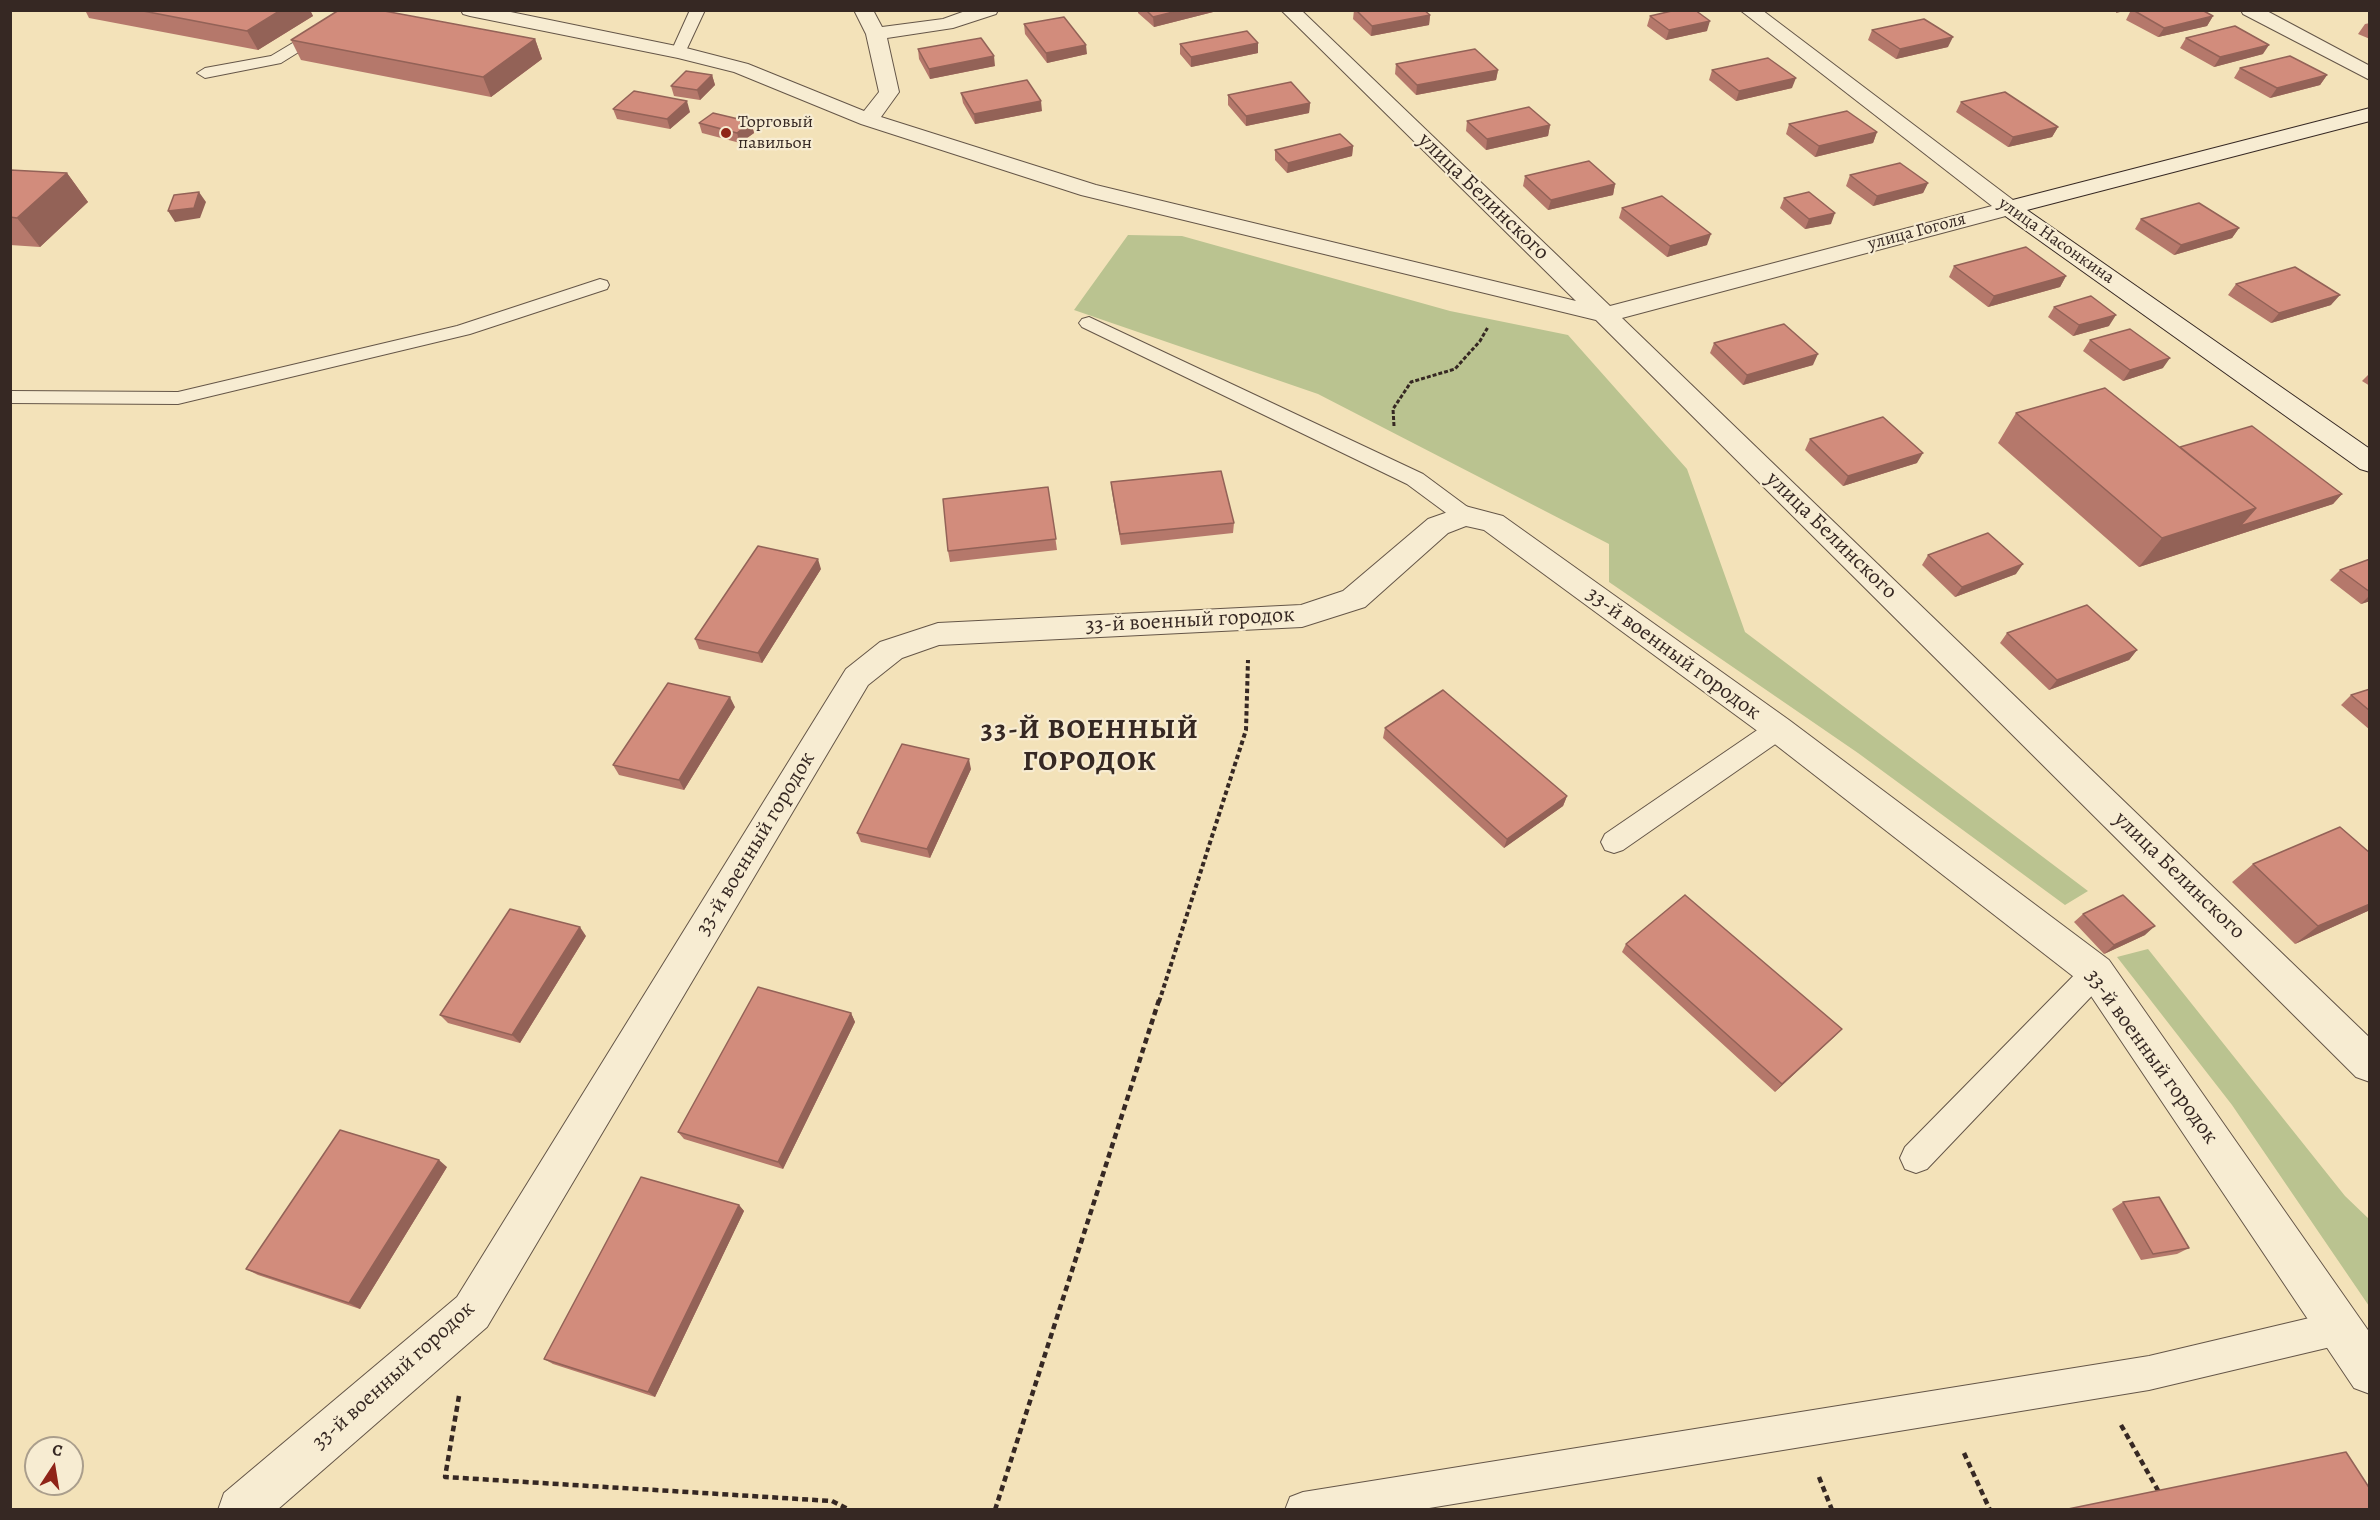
<!DOCTYPE html>
<meta charset="utf-8">
<style>
body{margin:0}
#map{position:relative;width:2380px;height:1520px;overflow:hidden;background:#f3e2b9;font-family:Alegreya,serif}
canvas{display:block}
.frame{position:absolute;inset:0;border:12px solid #362823;pointer-events:none}
.north{position:absolute;left:24px;top:1436px;width:60px;height:60px;box-sizing:border-box;background:#f7ecd2;border:2px solid #aa9e8c;border-radius:50%;rotate:12deg;font-size:16px;font-weight:700;line-height:24px;text-align:center;color:#362823}
.north::after{content:'';display:block;margin:auto;width:21px;height:27px;background:#8f2418;clip-path:polygon(50% 0,100% 100%,50% 72%,0 100%)}
</style>
<div id="map">
<canvas width="2380" height="1520"></canvas>
<div class="frame"></div>
<div class="north">С</div>
</div>
<script>
const context = document.querySelector('canvas').getContext('2d');
context.lineJoin = 'round';
function fillPath(path, color) { context.fillStyle = color; context.fill(path, 'evenodd'); }
const shape = rows => new Path2D(rows.map(r => 'M' + r).join(''));
function trace(path, color, width, dash) { context.strokeStyle = color; context.lineWidth = width; context.lineCap = dash ? 'butt' : 'round'; context.setLineDash(dash || []); context.stroke(path); }
function label(font, color, halo, rows, align = 'center') {
  context.font = font + ' Alegreya,serif'; context.lineWidth = 4.5; context.setLineDash([]); context.textBaseline = 'middle'; context.strokeStyle = halo; context.fillStyle = color; for (const [text, x, y, turn = 0] of rows) {
    context.save(); context.translate(x, y); context.rotate((+turn || 0) * Math.PI / 180); context.textAlign = isNaN(turn) ? turn : align; if (halo) context.strokeText(text, 0, 0); context.fillText(text, 0, 0); context.restore();
  }
}
fillPath(shape([
 [1128,235,1182,236,1450,311,1568,335,1687,469,1745,632,2088,891,2065,905,1858,753,1609,582,1609,544,1318,394,1074,310],
 [2148,949,2345,1196,2369,1219,2369,1306,2232,1105,2117,957]
]), '#bac390');
const lane = shape([
 [348,10,366,10,281,63,205,78,197,73,205,68,271,56,348,10],
 [690,10,705,10,684,55,674,55,671,52,690,10],
 [600,279,607,281,609,285,607,289,470,334,178,404,10,403,10,391,178,392,457,326,600,279],
 [1089,317,1423,474,1473,511,1476,516,1473,521,1465,524,1457,521,1407,484,1082,327,1079,323,1082,319,1089,317],
 [1778,719,1787,722,1791,729,1787,736,1623,850,1614,853,1605,850,1601,842,1605,834,1769,722,1778,719],
 [2096,959,2106,963,2110,972,2106,981,1927,1169,1916,1173,1905,1169,1900,1158,1905,1147,2086,963,2096,959],
 [2339,1311,2351,1316,2356,1328,2351,1340,2339,1345,2149,1390,1417,1510,1285,1510,1290,1497,1303,1492,2149,1356,2339,1311]
]);
const street = shape([
 [461,10,501,10,686,48,748,64,864,111,879,92,866,34,854,10,873,10,882,27,943,19,968,10,998,10,996,14,953,28,887,38,899,92,881,117,1096,185,1576,301,1281,10,1301,10,1610,306,1992,206,1740,10,1762,10,2017,203,2020,208,2017,213,1622,318,2370,1038,2370,1082,2356,1077,1596,320,1081,195,861,124,734,72,678,58,470,16,463,14,461,10],
 [2241,10,2265,10,2370,66,2370,80,2243,14,2241,10],
 [1465,506,1503,516,1789,720,2109,960,2370,1333,2370,1394,2354,1388,2083,984,1767,738,1484,530,1466,526,1448,533,1365,607,1302,627,939,645,902,658,868,685,487,1327,277,1510,218,1510,224,1493,457,1297,846,669,880,642,938,623,1301,605,1343,591,1428,519,1465,506]
]);
const secondary = shape([
 [2370,108,2370,121,2027,210,2370,449,2370,472,2360,469,2001,213,1998,208,2001,203,2370,108]
]);
trace(lane, '#655648', 2);
trace(street, '#655648', 2);
trace(secondary, '#362823', 2);
trace(shape([
 [1394,426,1393,409,1411,382,1455,369,1480,341,1488,327]
]), '#362823', 3, [4, 2]);
trace(shape([
 [1159,1002,1246,730,1248,660]
]), '#362823', 4, [4.5, 3]);
trace(shape([
 [459,1396,445,1477,832,1501,850,1510],
 [2121,1425,2160,1494],
 [1964,1453,1990,1510],
 [1819,1477,1832,1510],
 [995,1510,1159,1000]
]), '#362823', 4.5, [6, 4]);
fillPath(lane, '#f7ecd2');
fillPath(street, '#f7ecd2');
fillPath(secondary, '#f7ecd2');
fillPath(shape([
 [85,10,310,10,313,16,258,50,89,18],
 [1138,10,1221,10,1154,27,1138,13],
 [1354,10,1424,10,1430,15,1429,25,1371,36,1353,19],
 [2131,10,2202,10,2213,16,2207,26,2158,37,2126,20],
 [1650,16,1707,31,1666,40,1647,26],
 [2370,23,2370,39,2358,34,2365,24],
 [1024,24,1087,54,1047,63,1025,34],
 [1872,30,1948,47,1896,59,1868,40],
 [2186,38,2263,54,2214,67,2180,48],
 [535,39,542,59,491,97,301,60,291,40],
 [1258,43,1258,53,1191,67,1180,54,1180,44],
 [918,49,995,66,930,79,919,59],
 [1396,64,1498,70,1496,80,1416,95,1395,74],
 [2240,68,2327,75,2320,85,2270,98,2234,78],
 [1712,70,1792,88,1736,101,1709,80],
 [712,75,715,85,700,100,674,96,671,86],
 [961,93,1042,111,975,124,963,103],
 [1228,95,1310,103,1309,113,1246,126,1228,105],
 [1961,102,2058,127,2052,137,2008,147,1956,112],
 [613,109,690,112,670,129,617,119],
 [1467,121,1550,125,1548,136,1486,150,1466,131],
 [751,122,754,133,740,143,702,133,699,123],
 [1789,124,1877,132,1873,143,1815,157,1786,134],
 [1353,146,1352,156,1287,173,1275,160,1275,150],
 [10,170,67,173,88,202,40,247,10,245],
 [1850,175,1928,183,1923,193,1873,206,1846,186],
 [1525,176,1615,184,1613,195,1548,210,1523,186],
 [1784,198,1831,224,1805,229,1780,208],
 [1622,208,1707,245,1667,257,1619,218],
 [2141,219,2239,228,2232,238,2174,255,2135,229],
 [1954,266,2066,276,2060,287,1988,307,1949,277],
 [2236,284,2331,305,2271,323,2228,295],
 [2054,307,2109,326,2073,336,2048,317],
 [2090,340,2163,368,2123,381,2083,351],
 [1714,343,1813,365,1743,385,1710,353],
 [2370,373,2370,386,2362,381],
 [2016,413,2180,447,2342,494,2333,504,2139,567,1998,443],
 [1810,439,1917,463,1843,486,1805,450],
 [1111,482,1234,523,1233,533,1121,545,1112,492],
 [1048,487,1057,550,950,562,948,551],
 [1928,555,2016,574,1955,597,1922,565],
 [2370,559,2370,601,2361,604,2330,580,2340,570],
 [821,569,762,663,699,649,695,639],
 [2007,633,2137,650,2129,660,2049,690,2000,643],
 [2370,689,2370,730,2341,705,2351,695],
 [735,707,684,790,619,775,613,765],
 [1385,728,1567,796,1563,806,1504,848,1383,738],
 [971,769,930,858,861,842,857,833],
 [2370,853,2370,910,2295,944,2232,882,2253,864],
 [2083,914,2145,935,2104,954,2074,922],
 [586,936,520,1043,448,1023,440,1015],
 [1626,944,1842,1029,1834,1037,1775,1092,1622,952],
 [851,1013,855,1022,783,1169,684,1139,678,1132],
 [447,1167,360,1309,258,1275,246,1269],
 [2123,1202,2189,1248,2177,1254,2141,1260,2112,1209],
 [739,1205,744,1211,655,1397,553,1364,544,1359]
]), '#b5786b');
fillPath(shape([
 [281,10,310,10,313,16,258,50,247,31],
 [1181,10,1221,10,1154,27,1153,17],
 [2117,10,2128,10,2116,13],
 [1430,15,1429,25,1371,36,1372,26],
 [2213,16,2207,26,2158,37,2164,28],
 [1710,21,1707,31,1666,40,1669,30],
 [1953,37,1948,47,1896,59,1900,49],
 [535,39,542,59,491,97,483,77],
 [1258,43,1258,53,1191,67,1191,57],
 [1086,45,1087,54,1047,63,1046,53],
 [2269,45,2263,54,2214,67,2220,57],
 [994,56,995,66,930,79,929,69],
 [1498,70,1496,80,1416,95,1417,85],
 [712,75,715,85,700,100,697,90],
 [2327,75,2320,85,2270,98,2277,88],
 [1796,78,1792,88,1736,101,1739,91],
 [687,101,690,112,670,129,667,119],
 [1041,101,1042,111,975,124,974,114],
 [1310,103,1309,113,1246,126,1246,116],
 [751,122,754,133,740,143,737,133],
 [1550,125,1548,136,1486,150,1487,139],
 [2058,127,2052,137,2008,147,2013,137],
 [1877,132,1873,143,1815,157,1819,146],
 [1353,146,1352,156,1287,173,1288,163],
 [67,173,88,202,40,247,17,218],
 [1928,183,1923,193,1873,206,1877,196],
 [1615,184,1613,195,1548,210,1551,200],
 [199,192,206,202,200,218,175,222,168,211],
 [1835,213,1831,224,1805,229,1809,219],
 [2239,228,2232,238,2174,255,2181,245],
 [1711,234,1707,245,1667,257,1670,246],
 [2066,276,2060,287,1988,307,1994,296],
 [2340,295,2331,305,2271,323,2279,313],
 [2116,315,2109,326,2073,336,2079,325],
 [1818,354,1813,365,1743,385,1747,375],
 [2170,358,2163,368,2123,381,2130,370],
 [1923,453,1917,463,1843,486,1848,476],
 [2342,494,2333,504,2139,567,2162,538,2256,508],
 [818,559,821,569,762,663,758,653],
 [2023,564,2016,574,1955,597,1962,587],
 [2370,595,2370,601,2361,604],
 [2137,650,2129,660,2049,690,2057,680],
 [730,697,735,707,684,790,679,780],
 [969,759,971,769,930,858,927,849],
 [1567,796,1563,806,1504,848,1507,839],
 [2370,904,2370,910,2295,944,2318,926],
 [2155,926,2145,935,2104,954,2114,945],
 [580,927,586,936,520,1043,512,1035],
 [851,1013,855,1022,783,1169,778,1162],
 [1842,1029,1834,1037,1775,1092,1782,1084],
 [439,1160,447,1167,360,1309,349,1303],
 [739,1205,744,1211,655,1397,648,1392]
]), '#936257');
const building = shape([
 [138,10,281,10,247,31,138,10],
 [339,10,379,10,535,39,483,77,291,40,339,10],
 [1146,10,1181,10,1153,17,1146,10],
 [1356,10,1424,10,1430,15,1372,26,1356,10],
 [1676,10,1695,10,1710,21,1669,30,1650,16,1676,10],
 [2133,10,2202,10,2213,16,2164,28,2133,10],
 [1064,17,1086,45,1046,53,1024,24,1064,17],
 [1924,19,1953,37,1900,49,1872,30,1924,19],
 [2235,26,2269,45,2220,57,2186,38,2235,26],
 [1247,31,1258,43,1191,57,1180,44,1247,31],
 [981,38,994,56,929,69,918,49,981,38],
 [1475,49,1498,70,1417,85,1396,64,1475,49],
 [2290,56,2327,75,2277,88,2240,68,2290,56],
 [1768,58,1796,78,1739,91,1712,70,1768,58],
 [686,71,712,75,697,90,671,86,686,71],
 [1027,80,1041,101,974,114,961,93,1027,80],
 [1291,82,1310,103,1246,116,1228,95,1291,82],
 [634,91,687,101,667,119,613,109,634,91],
 [2005,92,2058,127,2013,137,1961,102,2005,92],
 [1529,107,1550,125,1487,139,1467,121,1529,107],
 [1847,111,1877,132,1819,146,1789,124,1847,111],
 [713,113,751,122,737,133,699,123,713,113],
 [1340,134,1353,146,1288,163,1275,150,1340,134],
 [1589,161,1615,184,1551,200,1525,176,1589,161],
 [1900,163,1928,183,1877,196,1850,175,1900,163],
 [10,170,67,173,17,218,10,217,10,170],
 [199,192,194,208,168,211,174,195,199,192],
 [1809,192,1835,213,1809,219,1784,198,1809,192],
 [1662,196,1711,234,1670,246,1622,208,1662,196],
 [2199,203,2239,228,2181,245,2141,219,2199,203],
 [2026,247,2066,276,1994,296,1954,266,2026,247],
 [2295,267,2340,295,2279,313,2236,284,2295,267],
 [2091,296,2116,315,2079,325,2054,307,2091,296],
 [1784,324,1818,354,1747,375,1714,343,1784,324],
 [2130,329,2170,358,2130,370,2090,340,2130,329],
 [2105,388,2256,508,2162,538,2016,413,2105,388],
 [1883,417,1923,453,1848,476,1810,439,1883,417],
 [2252,426,2342,494,2240,526,2256,508,2180,447,2252,426],
 [1221,471,1234,523,1120,534,1111,482,1221,471],
 [1048,487,1056,539,948,551,943,499,1048,487],
 [1988,533,2023,564,1962,587,1928,555,1988,533],
 [758,546,818,559,758,653,695,639,758,546],
 [2370,559,2370,592,2340,570,2370,559],
 [2087,605,2137,650,2057,680,2007,633,2087,605],
 [668,683,730,697,679,780,613,765,668,683],
 [2370,689,2370,711,2351,695,2370,689],
 [1443,690,1567,796,1507,839,1385,728,1443,690],
 [902,744,969,759,927,849,857,833,902,744],
 [2340,827,2370,853,2370,904,2318,926,2253,864,2340,827],
 [1685,895,1842,1029,1782,1084,1626,944,1685,895],
 [2123,895,2155,926,2114,945,2083,914,2123,895],
 [510,909,580,927,512,1035,440,1015,510,909],
 [758,987,851,1013,778,1162,678,1132,758,987],
 [340,1130,439,1160,349,1303,246,1269,340,1130],
 [641,1177,739,1205,648,1392,544,1359,641,1177],
 [2159,1197,2189,1248,2153,1254,2123,1202,2159,1197],
 [2346,1452,2370,1489,2370,1509,2068,1509,2346,1452]
]);
fillPath(building, '#d28c7c');
trace(building, '#936257', 1.5);
for (const [x, y, r, color] of [
 [726,133,6,"#8f2418"]
]) { const dot = new Path2D(); dot.arc(x, y, r, 0, 2 * Math.PI); context.fillStyle = color; context.fill(dot); trace(dot, '#f7ecd2', 2); }
label('18px', '#362823', '#f7ecd2', [
 ["Торговый",738,123],
 ["павильон",738,144]
], 'left');
label('18px', '#362823', '#f7ecd2', [
 ["улица Гоголя",1917,232,-15],
 ["улица Насонкина",2056,241,35]
]);
label('22px', '#362823', '#f7ecd2', [
 ["улица Белинского",1483,197,44],
 ["улица Белинского",1831,536,44],
 ["33-й военный городок",1190,621,-3],
 ["33-й военный городок",1673,654,36],
 ["33-й военный городок",756,844,-59],
 ["улица Белинского",2179,876,44],
 ["33-й военный городок",2151,1057,54],
 ["33-й военный городок",394,1376,-42]
]);
context.letterSpacing = '1.5px';
label('bold 28px', '#362823', '#f7ecd2', [
 ["33-Й ВОЕННЫЙ",1090,731],
 ["ГОРОДОК",1090,763]
]);
context.letterSpacing = '0px';
</script>
